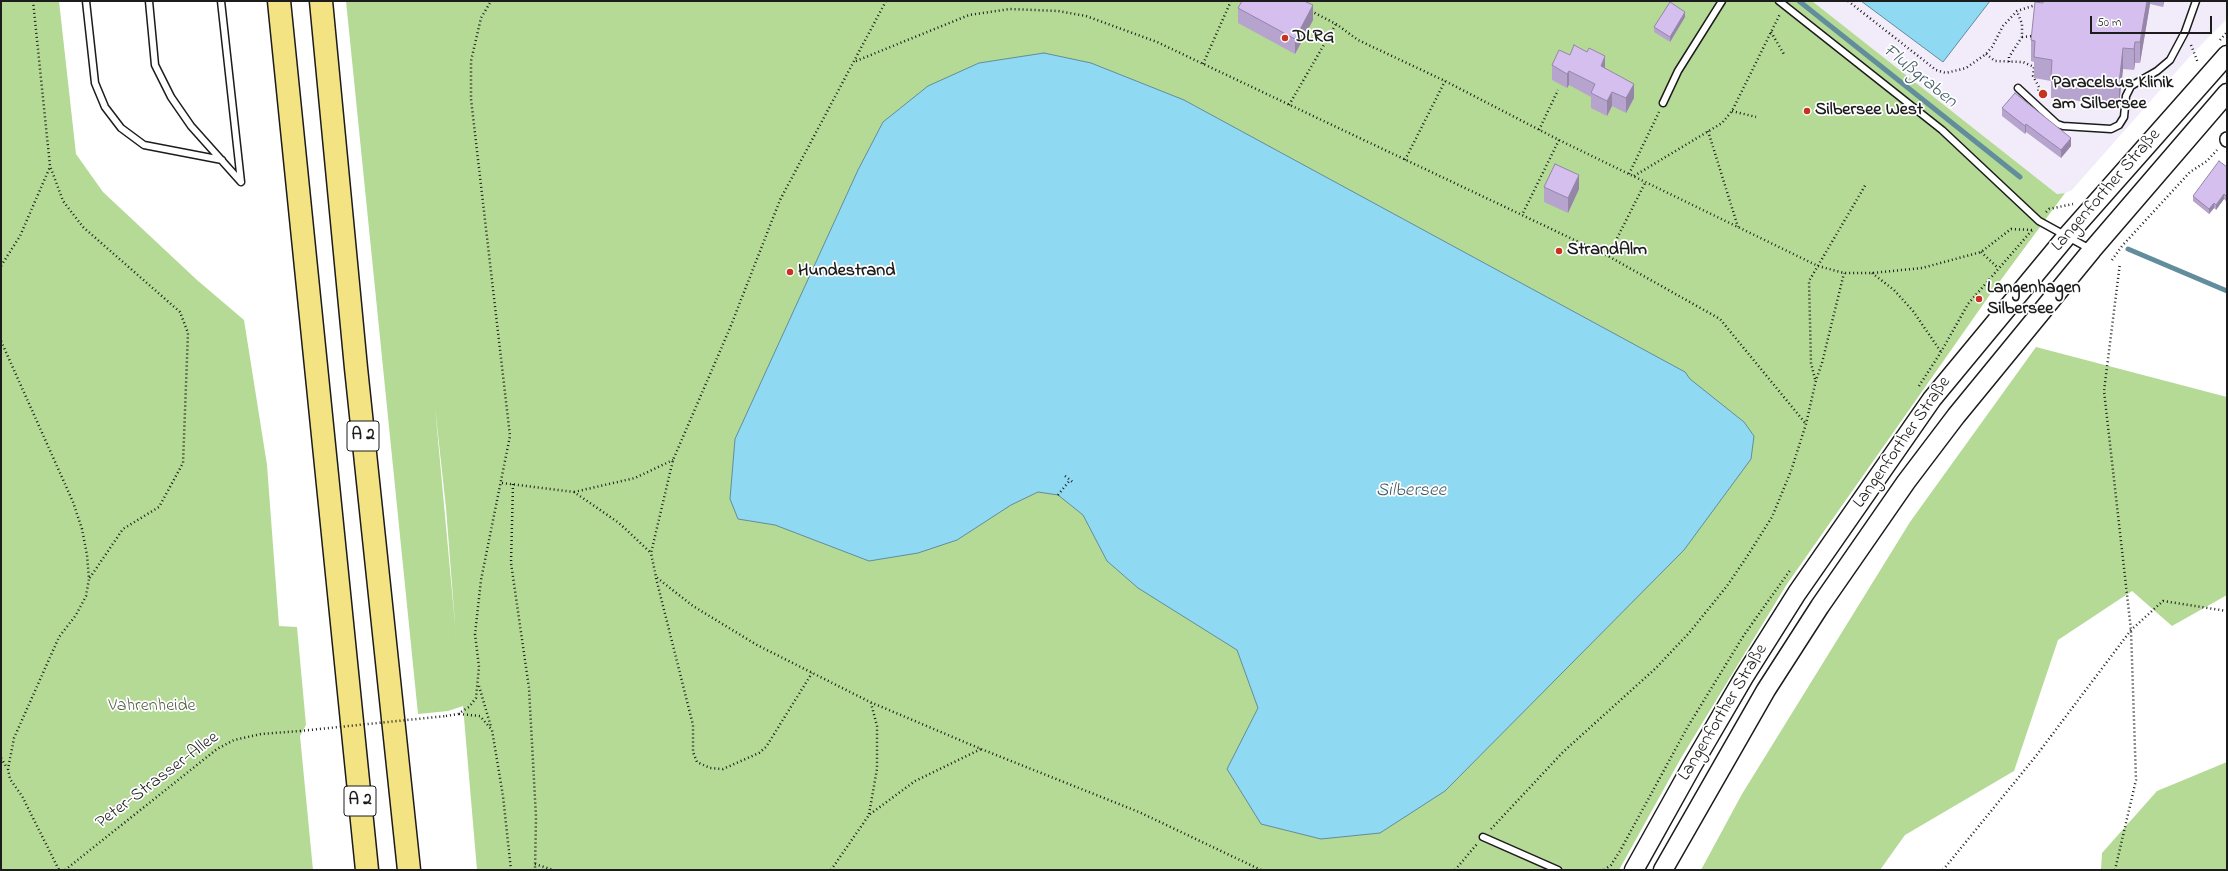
<!DOCTYPE html>
<meta charset="utf-8">
<style>
body{margin:0}
#map{position:relative;width:2228px;height:871px;overflow:hidden;background:#fff;font-family:"Indie Flower",sans-serif}
canvas{display:block}
.frame{position:absolute;inset:0;border:2px solid #1c1c1c;pointer-events:none}
.scale{position:absolute;left:2090px;top:16px;width:122px;height:18px;box-sizing:border-box;border:2px solid #1c1c1c;border-top:0;padding-left:5px;font-size:12px;line-height:14px;white-space:nowrap;color:#1c1c1c;-webkit-text-stroke:3px #fff;paint-order:stroke}
</style>
<div id="map">
<canvas width="2228" height="871"></canvas>
<div class="frame"></div>
<div class="scale">50 m</div>
</div>
<script>
const context = document.querySelector('canvas').getContext('2d');
context.lineJoin = 'round';
function fillPath(path, color) { context.fillStyle = color; context.fill(path, 'evenodd'); }
const shape = rows => new Path2D(rows.map(r => 'M' + r).join(''));
function trace(path, color, width, dash) { context.strokeStyle = color; context.lineWidth = width; context.lineCap = dash ? 'butt' : 'round'; context.setLineDash(dash || []); context.stroke(path); }
function label(font, color, halo, rows, align = 'center') {
  context.font = font + ' "Indie Flower",sans-serif'; context.lineWidth = 3.5; context.setLineDash([]); context.textBaseline = 'middle'; context.strokeStyle = halo; context.fillStyle = color; for (const [text, x, y, turn = 0] of rows) {
    context.save(); context.translate(x, y); context.rotate((+turn || 0) * Math.PI / 180); context.textAlign = isNaN(turn) ? turn : align; if (halo) context.strokeText(text, 0, 0); context.fillText(text, 0, 0); context.restore();
  }
}
fillPath(shape([
 [1812,1,2227,1,2227,19,2192,54,2072,190,2065,193,2057,194]
]), '#f2ecfa');
fillPath(shape([
 [1,1,59,1,76,154,103,192,197,280,244,320,267,465,279,626,297,627,306,725,300,736,313,870,1,870],
 [346,1,1812,1,2057,194,2065,193,1989,296,1787,584,1681,758,1619,870,477,870,463,706,448,711,418,714],
 [435,407,446,508,456,636,456,635],
 [2036,347,2227,397,2227,595,2172,626,2132,591,2058,640,2014,771,1905,835,1880,870,1701,870,1742,794,1910,522],
 [2227,762,2227,870,2101,870,2102,853,2157,791]
]), '#b4da96');
const water = shape([
 [1861,1,1990,1,1943,62,1861,1],
 [1044,53,1091,63,1184,100,1685,372,1690,379,1744,422,1754,436,1751,459,1684,550,1445,791,1380,833,1321,839,1261,824,1227,769,1258,708,1237,650,1138,588,1107,561,1083,515,1058,495,1038,492,1011,505,957,540,918,553,869,561,775,525,738,519,730,499,735,439,858,170,883,122,928,86,979,63,1044,53]
]);
fillPath(water, '#90d9f2');
trace(water, '#628d9c', 1);
trace(shape([
 [1799,1,2020,177],
 [2128,249,2227,291]
]), '#628d9c', 5);
const lane = shape([
 [86,1,95,83,105,107,121,128,144,145,222,160],
 [149,1,155,65,171,97,191,126,241,182],
 [221,1,241,182],
 [1779,1,1942,130,2039,221,2090,249],
 [2018,88,2057,124,2063,126,2111,129,2119,125,2124,117,2126,96,2131,86,2157,71,2170,60,2185,32,2196,1],
 [1663,103,1678,71,1722,1],
 [1483,837,1558,870]
]);
const street = shape([
 [2227,139,2227,140]
]);
const secondary = shape([
 [1634,870,1692,766,1744,677,1797,593,1932,399,2066,237,2227,55],
 [1663,870,1766,690,1820,606,1906,482,1956,416,2092,250,2227,93]
]);
const highway = shape([
 [279,1,367,870],
 [321,1,356,368,409,870]
]);
trace(lane, '#1c1c1c', 9);
trace(street, '#1c1c1c', 16);
trace(secondary, '#1c1c1c', 21);
trace(highway, '#1c1c1c', 25);
trace(shape([
 [33,1,50,166,63,201,83,227,180,312,188,333,183,463,159,507,123,529,89,579],
 [886,1,780,200,730,328,673,460,651,553,656,577,693,606,757,645,870,702,981,749,1139,812,1261,870],
 [1848,1,1936,70,1946,73,1966,68,1986,54,1992,47,2003,26,2017,11,2048,1],
 [1311,11,1336,24,1358,40,1445,81,1559,140,1818,266,1844,273,1872,273,1922,268,1981,252,2011,229,2032,230],
 [1771,32,1785,56],
 [2022,37,2033,36],
 [2220,40,2227,32],
 [2191,45,2198,63],
 [1986,54,1995,61,2023,62,2034,67,2033,76,2039,87,2038,92],
 [856,61,969,15,1010,9,1058,11,1086,16,1157,42,1522,215],
 [2009,62,2009,57,2022,37,2022,24,2017,11],
 [1203,64,1231,1],
 [1289,105,1336,24],
 [1732,111,1756,117],
 [1539,130,1558,90],
 [1708,131,1738,227],
 [1559,140,1522,215,1608,256,1720,319,1806,424],
 [1405,160,1445,81],
 [1629,174,1659,112],
 [1634,176,1722,123,1732,111,1780,14],
 [2046,212,2049,209,2073,204],
 [1981,252,1998,268],
 [1608,256,1645,183],
 [2112,260,2122,246,2190,172,2207,161,2217,150],
 [1,266,20,236,50,167],
 [1872,273,1894,290,1913,311,1941,352],
 [1,341,73,502,82,529,87,555,89,579,86,596,76,615,59,637,14,738,8,769,10,779,22,796,59,870],
 [1815,379,1811,363,1809,281,1866,184],
 [1919,386,1941,352,1968,304,2033,229],
 [1065,476,1074,483],
 [502,483,574,492,619,523,651,553],
 [513,484,511,563,529,688,536,817,535,870],
 [574,492,635,478,673,460],
 [1058,495,1070,480],
 [656,578,693,725,693,752,697,762,710,768,723,769,759,753,766,747,812,673],
 [479,686,491,727],
 [459,714,480,716,492,730,503,796,511,870],
 [446,716,458,714,469,707,476,698,479,667,475,634,481,580,510,436,471,99,471,61,481,18,491,1],
 [1,758,7,768],
 [869,814,877,769,877,726,871,703],
 [1491,829,1563,752,1656,668,1689,633,1727,586,1748,555,1772,517,1791,471,1806,424,1816,380,1822,363,1844,273],
 [535,864,553,870],
 [65,870,217,749,234,740,261,734,300,731],
 [831,870,869,815,915,781,981,749],
 [1455,870,1477,844],
 [1604,870,1611,865,1620,851,1687,728,1744,635,1791,569],
 [1943,870,2036,756,2131,630,2163,601,2227,611],
 [2115,870,2136,780,2131,630,2104,391,2120,263]
]), '#1c1c1c', 2.5, [1, 3]);
trace(lane, '#fff', 6);
trace(street, '#fff', 13);
trace(secondary, '#fff', 18);
trace(highway, '#f4e382', 22);
trace(shape([
 [300,731,446,716]
]), '#1c1c1c', 2.5, [1, 3]);
fillPath(shape([
 [2043,1,2164,1,2163,7,2150,4,2140,63,2135,63,2134,70,2123,69,2119,105,2051,98,2051,81,2034,78,2034,62,2031,61,2031,40],
 [1238,8,1313,20,1295,54,1238,23],
 [1685,17,1670,42,1654,32,1654,27],
 [1570,55,1605,68,1634,98,1626,113,1612,106,1607,116,1591,108,1591,97,1569,85,1567,88,1552,80,1552,65],
 [2002,108,2071,146,2061,158,2026,132,2025,134,2002,116],
 [2227,167,2227,202,2224,199,2216,210,2214,208,2209,214,2193,201,2193,196],
 [1544,187,1579,189,1568,213,1544,202]
]), '#b7a4ce');
fillPath(shape([
 [2147,1,2150,1,2150,4,2140,63,2140,42],
 [2163,1,2164,1,2163,7],
 [1313,5,1313,20,1295,54,1295,39],
 [1685,12,1685,17,1670,42,1670,37],
 [2135,42,2135,63,2134,70,2134,49],
 [2123,48,2123,69,2119,105,2119,84],
 [1605,56,1605,71,1601,66],
 [1569,71,1569,85,1567,88,1567,74],
 [1634,84,1634,98,1626,113,1626,98],
 [1612,92,1612,106,1607,116,1607,101],
 [2026,124,2026,132,2025,134,2025,126],
 [2071,138,2071,146,2061,158,2061,150],
 [1579,175,1579,189,1568,213,1568,198],
 [2224,194,2224,199,2216,210,2216,205],
 [2214,203,2214,208,2209,214,2209,209]
]), '#9586a7');
const building = shape([
 [1242,1,1304,1,1313,5,1295,39,1238,8,1242,1],
 [2043,1,2147,1,2140,42,2135,42,2134,49,2123,48,2119,84,2051,76,2052,60,2034,57,2035,41,2031,40,2035,2,2043,3,2043,1],
 [1670,2,1685,12,1670,37,1654,27,1670,2],
 [1574,45,1587,52,1589,48,1605,56,1601,66,1634,84,1626,98,1612,92,1607,101,1591,93,1595,84,1569,71,1567,74,1552,65,1559,50,1570,55,1574,45],
 [2015,93,2071,138,2061,150,2026,124,2025,126,2002,108,2015,93],
 [2219,161,2227,167,2227,197,2224,194,2216,205,2214,203,2209,209,2193,196,2219,161],
 [1555,164,1579,175,1568,198,1544,187,1555,164]
]);
fillPath(building, '#d5bfef');
trace(building, '#9586a7', 1);
for (const [x, y, r, color] of [
 [1285,38,4,"#c8321e"],
 [2043,94,5,"#c8321e"],
 [1807,111,4,"#c8321e"],
 [1559,251,4,"#c8321e"],
 [790,272,4,"#c8321e"],
 [1979,299,4,"#c8321e"]
]) { const dot = new Path2D(); dot.arc(x, y, r, 0, 2 * Math.PI); context.fillStyle = color; context.fill(dot); trace(dot, '#fff', 1.5); }
for (const [x, y, w] of [
 [363,436,32],
 [360,801,32]
]) { const box = new Path2D(); box.roundRect(x - w / 2, y - 15, w, 30, 3); context.fillStyle = '#fff'; context.fill(box); trace(box, '#1c1c1c', 1); }
label('bold 17px', '#1c1c1c', null, [
 ["A 2",363,436],
 ["A 2",360,801]
]);
label('bold 18px', '#1c1c1c', '#fff', [
 ["DLRG",1293,38],
 ["Paracelsus Klinik",2052,84],
 ["am Silbersee",2052,105],
 ["Silbersee West",1815,111],
 ["StrandAlm",1567,251],
 ["Hundestrand",798,272],
 ["Langenhagen",1987,289],
 ["Silbersee",1987,310]
], 'left');
label('18px', '#1c1c1c', '#fff', [
 ["Langenforther Straße",2107,191,-49],
 ["Langenforther Straße",1903,443,-55],
 ["Langenforther Straße",1724,713,-59],
 ["Peter-Strasser-Allee",158,781,-37]
]);
label('18px', '#515e47', '#fff', [
 ["Vahrenheide",152,707]
]);
label('italic 19px', '#455e67', '#fff', [
 ["Flußgraben",1919,77,39],
 ["Silbersee",1411,492]
]);
</script>
